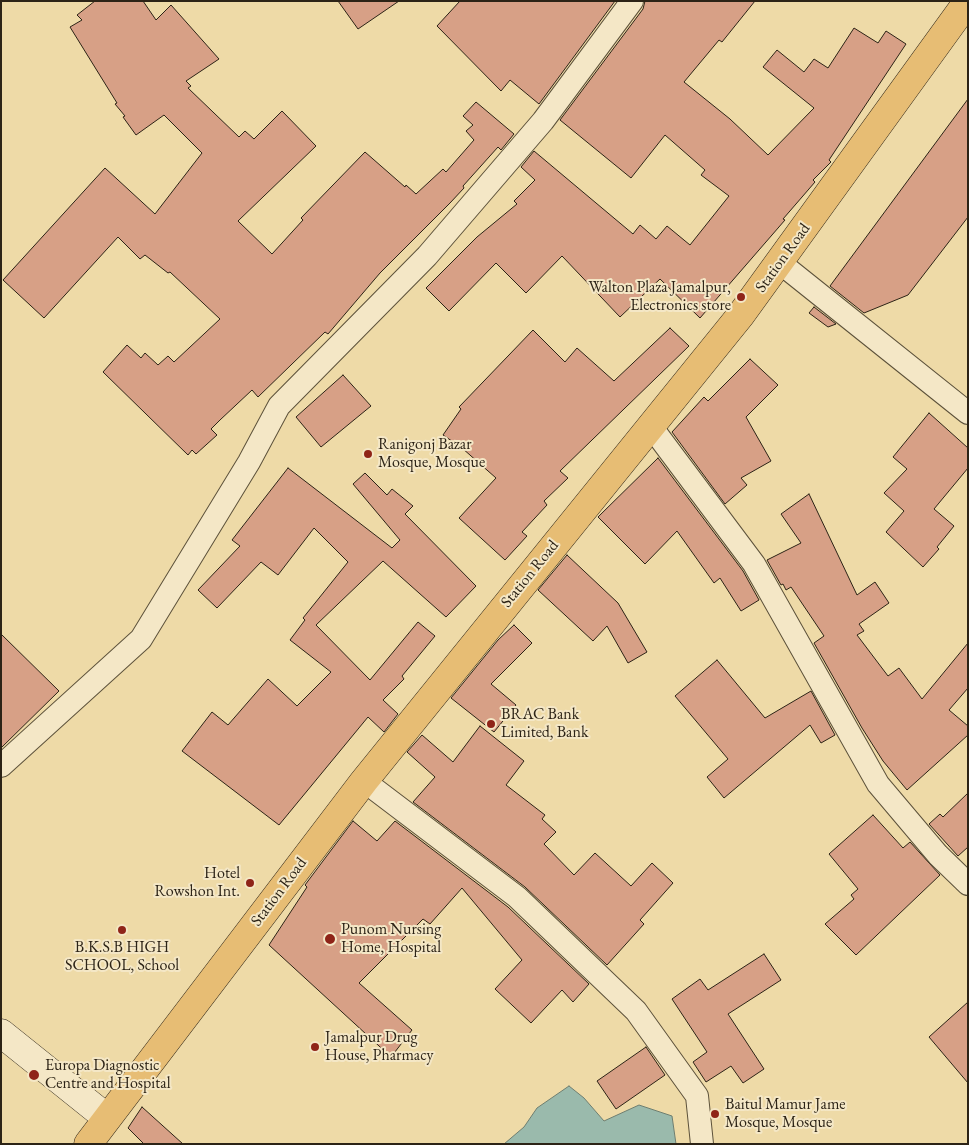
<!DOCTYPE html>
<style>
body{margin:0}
#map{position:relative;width:969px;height:1145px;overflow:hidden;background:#eedaa7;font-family:"EB Garamond",serif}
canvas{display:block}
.frame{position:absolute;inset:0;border:2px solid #2c2316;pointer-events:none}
</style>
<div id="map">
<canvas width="969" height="1145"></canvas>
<div class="frame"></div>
</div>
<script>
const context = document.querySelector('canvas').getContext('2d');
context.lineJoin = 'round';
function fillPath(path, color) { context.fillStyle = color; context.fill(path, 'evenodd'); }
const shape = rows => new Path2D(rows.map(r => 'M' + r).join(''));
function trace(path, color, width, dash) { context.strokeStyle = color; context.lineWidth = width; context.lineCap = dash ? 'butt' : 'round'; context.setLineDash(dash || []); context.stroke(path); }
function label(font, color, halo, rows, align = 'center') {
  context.font = font + ' "EB Garamond",serif'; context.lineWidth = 4; context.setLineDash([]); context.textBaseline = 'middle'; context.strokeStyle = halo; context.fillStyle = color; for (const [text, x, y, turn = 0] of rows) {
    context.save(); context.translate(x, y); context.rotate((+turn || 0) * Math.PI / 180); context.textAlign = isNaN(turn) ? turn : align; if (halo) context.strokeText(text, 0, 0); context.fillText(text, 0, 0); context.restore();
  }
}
const water = shape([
 [569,1086,584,1098,604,1121,639,1105,672,1116,676,1144,504,1144,524,1127,537,1108,569,1086]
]);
fillPath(water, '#9abaac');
trace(water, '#6e7e70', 1);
const building = shape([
 [95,1,143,1,156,20,171,5,219,59,186,81,191,86,188,88,239,137,245,131,254,139,282,111,316,146,238,221,272,254,303,220,301,218,365,152,405,187,406,185,416,194,443,169,446,172,474,140,466,131,473,125,463,116,476,102,514,134,501,150,498,147,463,186,464,188,450,203,380,273,328,334,325,332,258,397,252,390,220,420,211,429,217,435,196,454,192,450,188,455,103,372,127,345,141,358,145,353,158,365,168,356,174,362,220,319,170,272,168,273,145,255,140,259,118,237,44,318,3,280,105,168,155,214,202,153,164,115,136,135,123,117,125,116,115,104,117,103,70,27,82,20,77,15,95,1],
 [338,1,399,1,358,29,338,1],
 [460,1,615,1,539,104,510,80,501,91,437,26,460,1],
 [645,1,755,1,722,42,719,40,684,82,730,119,768,155,814,108,763,67,777,50,804,72,814,59,828,68,854,28,878,43,886,31,906,44,829,160,831,162,813,180,815,182,783,219,785,220,700,318,660,279,620,317,562,256,526,293,496,263,449,311,426,288,477,237,517,204,514,201,535,180,521,167,534,151,633,234,640,225,656,239,667,226,690,245,729,196,701,175,705,170,665,135,631,178,560,120,643,9,645,1],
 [968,99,968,217,908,295,864,313,830,286,968,99],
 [814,307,836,324,828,327,809,313,814,307],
 [670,328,689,346,560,471,568,478,544,501,547,505,522,532,527,536,505,560,459,518,496,478,462,448,443,435,461,409,459,407,533,330,565,362,577,348,614,381,670,328],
 [750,359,778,385,746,417,771,461,741,478,747,485,725,504,672,432,704,397,708,401,750,359],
 [343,375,371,406,321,447,296,417,343,375],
 [929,413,968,448,968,468,934,509,954,526,937,547,939,549,923,567,886,532,904,511,884,493,907,469,893,457,929,413],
 [658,458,743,571,759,600,741,611,720,578,714,583,677,531,645,564,598,517,658,458],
 [288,468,392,548,400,540,353,484,365,473,387,495,392,489,413,506,405,514,476,586,446,617,383,561,316,625,370,680,418,622,435,636,402,676,404,679,383,700,398,714,384,732,368,717,279,825,182,751,212,712,228,725,268,679,297,706,331,672,290,640,305,620,303,618,348,562,314,528,278,575,261,562,217,608,198,590,240,546,232,540,288,468],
 [809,494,857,595,875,582,889,603,859,624,864,631,857,635,888,676,899,668,922,699,968,643,968,688,949,710,968,726,968,735,907,790,883,761,862,728,814,643,824,636,791,587,786,590,783,584,781,585,767,560,801,543,781,514,809,494],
 [567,555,618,603,647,652,628,663,607,626,593,641,538,590,567,555],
 [514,625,532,643,491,684,516,705,494,732,451,698,498,640,514,625],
 [1,634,59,691,1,748,1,634],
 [717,660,765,718,811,691,835,735,821,743,810,725,724,798,707,777,728,759,675,696,717,660],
 [480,726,524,761,506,785,545,815,542,819,556,832,544,844,574,875,595,853,631,886,652,863,673,883,640,920,644,924,607,965,525,887,413,802,435,777,407,752,422,735,453,762,480,726],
 [968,793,968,847,958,856,929,824,940,814,943,817,968,793],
 [873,815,903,848,910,842,940,875,856,955,825,924,854,899,851,895,858,889,829,854,873,815],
 [353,821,377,841,395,821,508,907,589,984,573,1002,562,990,531,1023,495,989,522,960,462,888,430,924,423,919,359,983,412,1030,391,1057,269,945,307,887,305,885,353,821],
 [764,954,781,980,728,1014,764,1069,743,1083,731,1066,706,1082,693,1062,707,1052,672,999,700,979,708,990,764,954],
 [968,1002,968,1083,929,1037,968,1002],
 [646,1047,665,1075,616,1109,597,1081,646,1047],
 [142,1107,183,1144,144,1144,128,1128,142,1107]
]);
fillPath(building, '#d7a086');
trace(building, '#2c2316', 1);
const street = shape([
 [779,262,968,413],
 [650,425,754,564,878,784,938,855,968,884],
 [1,766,141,639,249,462,279,406,427,256,543,121,632,1],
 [364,781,517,897,636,1011,697,1096,702,1144]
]);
const secondary = shape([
 [1,1033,107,1118]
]);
const primary = shape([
 [88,1144,364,781,740,316,968,1]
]);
trace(street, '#5c513a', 24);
trace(secondary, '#2c2316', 29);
trace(primary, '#2c2316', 29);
trace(street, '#f4e7c6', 22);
trace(secondary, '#f4e7c6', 28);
trace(primary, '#e7bd74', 28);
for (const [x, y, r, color] of [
 [741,297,5,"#8f2418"],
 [368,454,5,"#8f2418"],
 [491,724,5,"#8f2418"],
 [250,883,5,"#8f2418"],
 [122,930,5,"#8f2418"],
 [330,939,6,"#8f2418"],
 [315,1047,5,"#8f2418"],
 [34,1075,6,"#8f2418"],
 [715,1114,5,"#8f2418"]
]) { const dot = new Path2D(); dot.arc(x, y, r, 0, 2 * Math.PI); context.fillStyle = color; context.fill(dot); trace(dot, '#f4e7c6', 2); }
label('16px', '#2c2316', '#f4e7c6', [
 ["Station Road",783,258,-54],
 ["Station Road",530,574,-51],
 ["Station Road",279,892,-53]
]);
label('16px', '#2c2316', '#f4e7c6', [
 ["Walton Plaza Jamalpur,",731,288,"right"],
 ["Electronics store",731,306,"right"],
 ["Ranigonj Bazar",378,445],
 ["Mosque, Mosque",378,463],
 ["BRAC Bank",501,715],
 ["Limited, Bank",501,733],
 ["Hotel",240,874,"right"],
 ["Rowshon Int.",240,892,"right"],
 ["Punom Nursing",341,930],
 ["Home, Hospital",341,948],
 ["B.K.S.B HIGH",122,948,"center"],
 ["SCHOOL, School",122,966,"center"],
 ["Jamalpur Drug",325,1038],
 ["House, Pharmacy",325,1056],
 ["Europa Diagnostic",45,1066],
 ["Centre and Hospital",45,1084],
 ["Baitul Mamur Jame",725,1105],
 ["Mosque, Mosque",725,1123]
], 'left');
</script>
